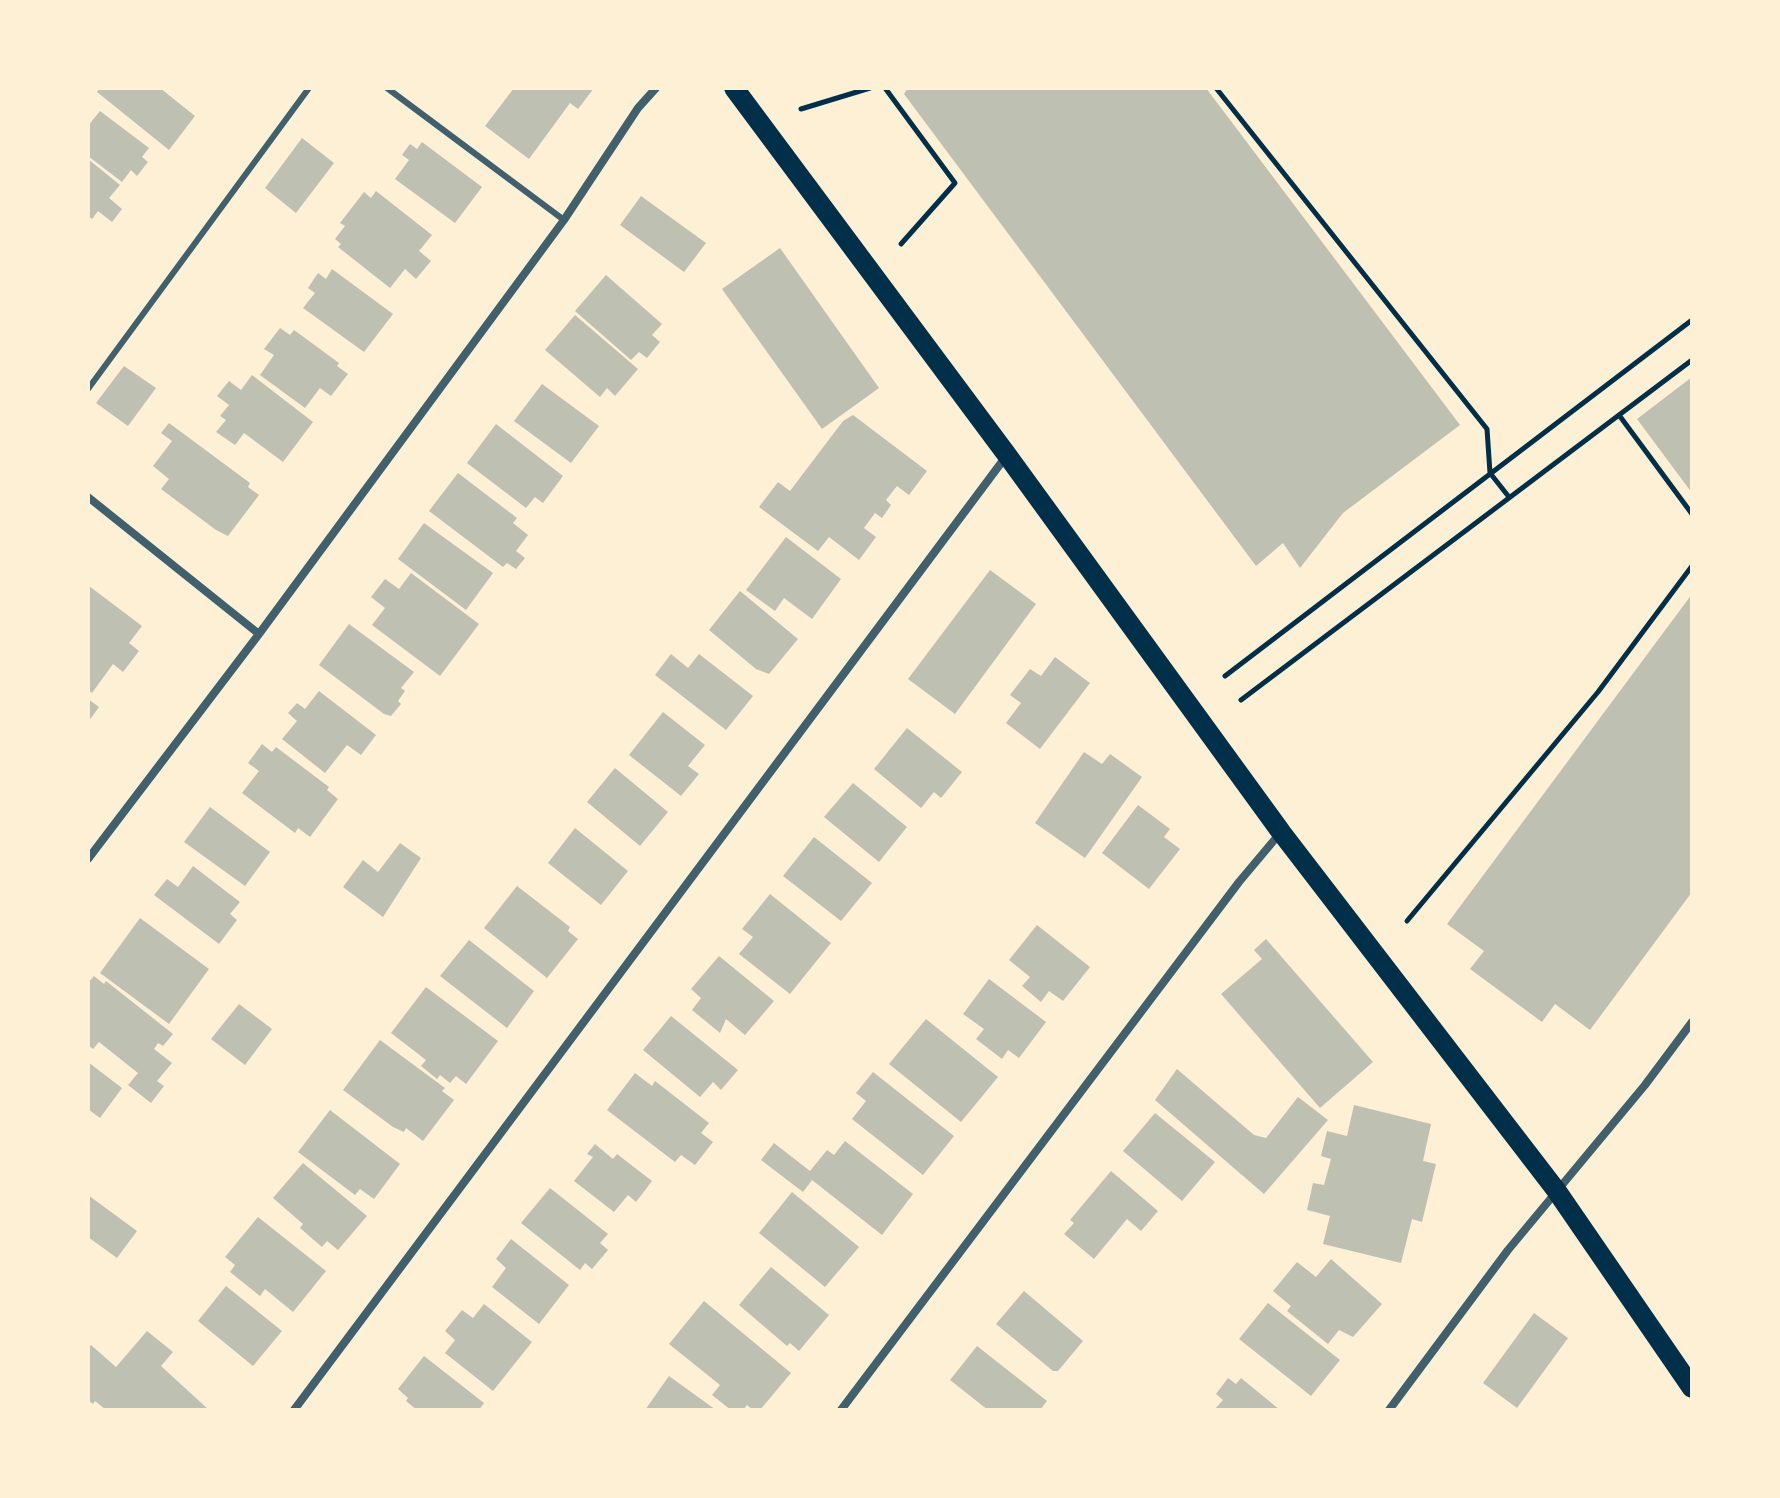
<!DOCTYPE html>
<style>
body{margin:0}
#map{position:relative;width:1780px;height:1498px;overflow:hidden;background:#fdf0d5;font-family:"Sofia Sans Condensed",sans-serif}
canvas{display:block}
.frame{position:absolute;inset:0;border:90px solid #fdf0d5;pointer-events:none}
</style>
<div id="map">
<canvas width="1780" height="1498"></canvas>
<div class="frame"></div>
</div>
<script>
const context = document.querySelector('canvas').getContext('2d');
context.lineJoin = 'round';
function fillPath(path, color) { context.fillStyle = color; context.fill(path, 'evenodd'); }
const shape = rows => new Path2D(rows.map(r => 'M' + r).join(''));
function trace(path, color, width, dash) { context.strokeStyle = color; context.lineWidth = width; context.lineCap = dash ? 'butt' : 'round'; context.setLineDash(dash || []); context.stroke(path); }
fillPath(shape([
 [100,88,160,88,195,116,169,150,97,92],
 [514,88,594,88,578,109,570,103,529,159,485,126],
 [908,88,1206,88,1460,425,1343,513,1300,568,1283,543,1256,566,904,94],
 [100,111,149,148,142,157,148,162,137,176,131,170,122,182,88,156,88,126],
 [302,138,334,163,296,213,265,188],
 [422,142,482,187,455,223,395,179,409,160,402,155,410,144,417,149],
 [88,159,120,185,109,198,122,209,112,222,98,211,92,219,88,216],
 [376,191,432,235,419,251,431,261,416,279,405,269,390,288,338,247,341,244,335,239,345,226,340,223,364,192,371,198],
 [641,196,706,243,684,272,620,225],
 [780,248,879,388,822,429,722,289],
 [332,269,393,314,364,352,303,308,315,293,308,288,318,273,326,279],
 [606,275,662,324,652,335,660,342,647,358,639,352,631,360,575,311],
 [575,315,638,369,615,396,607,388,600,397,545,350],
 [280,328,290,335,294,330,339,363,337,366,348,374,331,396,320,388,305,408,260,375,274,355,264,349],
 [124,366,156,388,128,426,96,403],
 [252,375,313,422,283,462,244,433,235,445,216,432,226,420,220,416,229,405,217,396,229,381,241,390],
 [1692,377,1692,493,1637,419],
 [542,384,599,426,571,463,514,421],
 [853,415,927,471,909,495,897,486,886,500,891,505,882,518,875,513,864,528,876,537,859,560,829,537,818,551,759,507,778,482,790,491,843,421],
 [169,423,250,483,248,487,259,495,228,536,216,530,161,489,169,479,153,466,172,441,161,433],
 [496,424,563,476,543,503,535,497,526,508,467,463],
 [458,473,517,518,513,523,528,535,516,551,525,558,516,569,507,563,503,567,429,511],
 [424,523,493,573,466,610,398,559],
 [786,537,841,579,812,619,784,598,775,611,746,590],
 [990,570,1036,604,955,714,908,679],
 [411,573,479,624,440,676,372,625,385,608,371,597,385,579,399,589],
 [89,586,142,626,129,643,139,651,123,672,113,664,92,693,88,690],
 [740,591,798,639,769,674,756,669,709,630],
 [1692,594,1692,892,1590,1030,1555,1004,1542,1022,1470,969,1484,951,1447,924],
 [349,624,414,672,401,688,405,691,398,701,401,704,391,716,384,714,319,665],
 [671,654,688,668,699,654,753,696,726,730,655,675],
 [1055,657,1090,683,1040,749,1006,723,1021,703,1010,695,1030,669,1041,676],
 [319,691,376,735,361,755,347,745,325,773,282,739,297,721,288,713,297,703,305,709],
 [88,699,99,707,88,722],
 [663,712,705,745,688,766,699,774,681,796,629,755],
 [907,728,962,772,941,798,934,792,921,808,874,769],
 [262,744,272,752,276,747,329,787,327,790,338,799,310,837,298,828,295,833,242,793,259,771,248,763],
 [1084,752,1102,764,1110,754,1142,777,1085,858,1035,823],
 [615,768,668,812,640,846,587,802],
 [853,783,907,827,879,862,824,817],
 [1138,805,1170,829,1164,837,1180,849,1149,889,1102,853],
 [210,807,270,852,245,886,184,842],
 [575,828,628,871,601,905,548,863],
 [814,837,872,883,841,921,783,876],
 [400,843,421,858,383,917,343,887,363,860,378,872],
 [193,866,240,902,230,914,237,920,219,944,154,895,167,879,178,887],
 [517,886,570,927,568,931,578,939,547,978,484,928],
 [770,894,831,943,790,994,739,954,753,937,742,929],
 [140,918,209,969,169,1024,100,973],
 [1037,925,1090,967,1063,1001,1049,991,1041,1002,1022,986,1030,977,1009,960],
 [1266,939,1373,1062,1320,1108,1221,994,1262,959,1254,950],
 [469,940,534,991,507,1028,440,976],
 [719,956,774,1001,745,1035,726,1019,720,1033,692,1010,701,998,691,989],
 [94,976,104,984,106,981,173,1034,163,1046,158,1043,154,1049,172,1063,157,1081,164,1086,151,1103,128,1085,138,1073,99,1042,93,1049,88,1045,88,983],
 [989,979,1046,1022,1019,1058,1008,1050,1002,1059,976,1039,984,1029,963,1014],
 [426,987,498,1041,466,1084,456,1076,450,1083,440,1075,437,1079,421,1066,426,1060,391,1033],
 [239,1004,272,1029,245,1065,211,1039],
 [671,1016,738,1070,721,1090,713,1082,700,1097,643,1050],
 [926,1019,998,1077,961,1122,889,1064],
 [380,1040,445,1088,442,1091,454,1100,423,1141,406,1128,404,1132,393,1127,343,1090],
 [88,1062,122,1088,100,1118,88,1109],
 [1177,1069,1254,1135,1266,1138,1298,1097,1328,1120,1264,1194,1155,1100],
 [873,1072,954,1136,923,1175,852,1119,866,1101,856,1093],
 [635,1073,652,1086,655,1081,709,1123,701,1133,713,1142,695,1165,681,1155,675,1162,607,1110],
 [1354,1105,1431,1124,1423,1161,1436,1164,1422,1222,1412,1219,1401,1263,1323,1244,1330,1216,1307,1210,1313,1183,1324,1185,1331,1159,1321,1156,1327,1131,1347,1136],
 [330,1110,400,1164,374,1199,360,1189,355,1195,298,1152],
 [1155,1113,1215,1162,1182,1201,1123,1151],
 [845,1141,913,1194,882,1235,812,1180,803,1192,761,1160,774,1143,810,1171,827,1150,834,1155],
 [595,1144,613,1159,617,1154,652,1181,636,1202,628,1195,614,1212,574,1181,593,1157,587,1154],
 [303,1163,367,1216,338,1250,327,1241,322,1247,300,1228,303,1224,273,1198],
 [1111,1171,1158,1211,1141,1231,1127,1219,1094,1259,1064,1234,1074,1223,1070,1220],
 [550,1188,608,1234,600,1243,608,1250,592,1269,585,1263,580,1270,521,1223],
 [792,1192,859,1247,825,1287,759,1233],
 [88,1195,137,1231,117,1258,88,1237],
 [258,1217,326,1271,293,1312,265,1289,260,1296,230,1272,235,1265,225,1257],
 [511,1239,569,1285,539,1324,492,1287,506,1268,496,1259],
 [1331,1259,1382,1304,1353,1337,1339,1330,1328,1344,1287,1311,1291,1306,1273,1291,1297,1262,1316,1277],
 [771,1267,829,1315,799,1351,790,1343,787,1346,739,1305],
 [226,1286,282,1331,253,1366,198,1321],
 [1024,1291,1083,1341,1058,1371,1053,1371,996,1324],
 [704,1301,791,1373,760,1410,753,1410,747,1405,743,1410,731,1410,712,1395,720,1385,669,1344],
 [1268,1303,1340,1360,1311,1396,1239,1339],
 [484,1304,532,1342,493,1391,445,1353,455,1340,445,1331,462,1310,473,1318],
 [1534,1313,1568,1338,1517,1408,1483,1383],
 [147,1331,173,1352,161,1366,209,1410,106,1410,95,1401,93,1404,88,1400,88,1349,91,1345,116,1367],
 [977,1346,1047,1401,1040,1410,988,1410,950,1380],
 [424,1356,484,1403,479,1410,417,1410,406,1401,408,1398,398,1389],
 [669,1376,716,1410,645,1410],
 [1228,1378,1236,1384,1241,1378,1280,1410,1214,1410,1223,1400,1216,1394]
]), '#bec0b2');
trace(shape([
 [885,88,955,183,901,244],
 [1216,88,1487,429,1490,473,1509,497],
 [801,109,870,88],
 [1619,415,1692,514],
 [1225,676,1692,320],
 [1241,700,1692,360],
 [1407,921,1598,692,1692,566]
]), '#003049', 5);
trace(shape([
 [387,88,564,220],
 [88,389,309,88]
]), '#3f606c', 6);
trace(shape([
 [88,497,259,634],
 [88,859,259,634,564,220,638,108,656,88],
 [294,1410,1007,455],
 [841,1410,1239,882,1281,832],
 [1389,1410,1508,1250,1645,1085,1692,1022]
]), '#3f606c', 8);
trace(shape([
 [734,88,1007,455,1281,832,1556,1190,1692,1388]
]), '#003049', 20);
</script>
